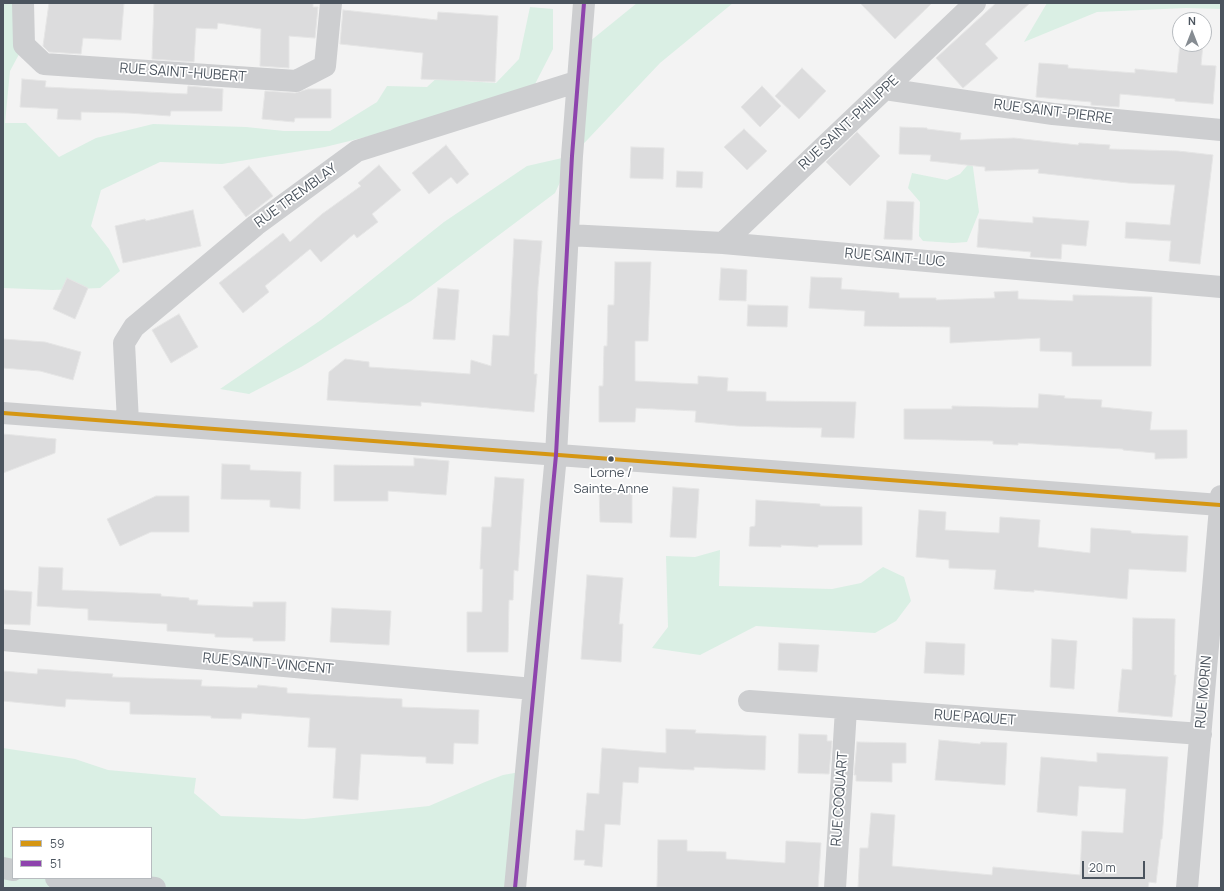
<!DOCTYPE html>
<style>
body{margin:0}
#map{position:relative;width:1224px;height:891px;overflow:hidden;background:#f3f3f3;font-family:Manrope,sans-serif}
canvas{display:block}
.frame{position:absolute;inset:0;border:4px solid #4b545e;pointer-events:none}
.legend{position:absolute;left:12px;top:827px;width:140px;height:52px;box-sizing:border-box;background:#fff;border:1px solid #b7bbbf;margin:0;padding:5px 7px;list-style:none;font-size:12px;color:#4b545e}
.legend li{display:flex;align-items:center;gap:8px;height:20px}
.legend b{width:20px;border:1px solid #b7bbbf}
.north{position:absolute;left:1172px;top:12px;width:40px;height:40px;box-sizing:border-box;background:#fff;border:1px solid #b7bbbf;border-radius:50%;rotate:0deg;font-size:11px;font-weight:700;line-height:16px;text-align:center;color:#4b545e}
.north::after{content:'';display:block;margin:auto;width:14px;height:18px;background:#868c92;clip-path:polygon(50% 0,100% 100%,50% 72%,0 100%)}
.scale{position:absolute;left:1082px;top:861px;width:63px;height:18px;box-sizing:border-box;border:2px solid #4b545e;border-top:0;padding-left:5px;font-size:12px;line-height:14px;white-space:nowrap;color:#4b545e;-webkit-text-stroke:3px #fff;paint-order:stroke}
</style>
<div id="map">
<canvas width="1224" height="891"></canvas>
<div class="frame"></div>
<ul class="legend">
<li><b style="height:5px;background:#d59613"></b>59</li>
<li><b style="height:5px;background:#8e44ad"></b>51</li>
</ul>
<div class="north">N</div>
<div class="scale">20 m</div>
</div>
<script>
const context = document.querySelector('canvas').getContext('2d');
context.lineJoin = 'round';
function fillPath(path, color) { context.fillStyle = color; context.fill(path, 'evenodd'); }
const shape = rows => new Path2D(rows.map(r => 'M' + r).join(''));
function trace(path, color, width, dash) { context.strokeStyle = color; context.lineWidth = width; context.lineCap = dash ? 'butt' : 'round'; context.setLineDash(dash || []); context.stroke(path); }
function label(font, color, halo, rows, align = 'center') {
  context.font = font + ' Manrope,sans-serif'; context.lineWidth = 3.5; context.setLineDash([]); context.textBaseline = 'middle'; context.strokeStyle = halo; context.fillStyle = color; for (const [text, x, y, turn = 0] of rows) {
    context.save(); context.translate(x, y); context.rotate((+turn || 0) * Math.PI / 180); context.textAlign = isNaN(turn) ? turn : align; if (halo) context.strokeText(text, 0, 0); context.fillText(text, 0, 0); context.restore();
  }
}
fillPath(shape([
 [3,3,23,3,24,45,10,71,5,123,26,123,59,157,96,138,153,124,246,127,284,131,330,131,377,102,387,86,427,87,451,65,464,81,496,83,519,59,530,7,553,9,553,49,534,86,448,117,325,147,222,164,160,162,101,190,91,226,109,249,120,271,100,288,53,290,4,288],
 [637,3,733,3,660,63,572,156,555,193,411,301,301,367,249,394,220,389,321,320,444,222,527,166,571,156,589,42],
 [1047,3,1221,3,1221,9,1186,8,1097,12,1024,42],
 [972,160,979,212,967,242,953,243,923,241,919,236,920,202,908,188,912,173,947,180,960,174],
 [720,550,719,586,832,589,861,583,883,567,904,577,911,601,896,621,875,633,756,626,700,655,652,648,668,627,666,556,695,557],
 [3,748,75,759,108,770,196,778,194,793,221,816,304,819,429,806,485,782,503,775,526,771,515,888,3,888],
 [13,828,151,828,151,878,13,878]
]), '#daefe4');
const building = shape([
 [49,3,124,3,121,40,83,38,81,54,49,52,43,46,49,3],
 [154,3,313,3,313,7,318,7,315,38,289,36,289,68,260,66,261,29,218,23,217,29,196,28,194,62,152,59,154,3],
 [860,3,932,3,895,39,860,3],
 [996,3,1030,3,985,44,998,58,963,88,936,58,996,3],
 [343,10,437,20,438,12,498,16,495,82,421,79,423,53,340,44,343,10],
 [1180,44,1203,44,1201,65,1216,66,1213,104,1175,101,1175,99,1120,94,1119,107,1091,105,1091,102,1036,97,1039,63,1068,65,1068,68,1135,73,1135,69,1177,73,1180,44],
 [802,68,826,91,799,119,775,96,802,68],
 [22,79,46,81,45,87,187,94,188,86,223,89,222,111,171,111,170,116,128,113,81,112,81,120,57,119,58,109,20,107,22,79],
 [762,86,781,106,760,127,741,107,762,86],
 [308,89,331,89,331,118,295,118,294,122,262,119,265,91,295,93,308,89],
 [900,127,927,128,927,129,961,133,960,140,1014,138,1078,145,1079,143,1110,145,1109,149,1178,151,1213,155,1200,264,1169,261,1171,241,1125,238,1126,222,1170,225,1175,185,1128,183,1038,173,1039,169,985,171,985,167,930,161,931,155,899,154,900,127],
 [744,129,767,151,747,170,724,147,744,129],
 [857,132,880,156,850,186,826,162,857,132],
 [446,145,469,174,457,184,451,177,429,194,412,173,446,145],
 [631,147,664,148,663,179,630,178,631,147],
 [379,165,401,190,372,214,378,222,357,238,354,234,321,262,310,249,265,286,269,292,243,313,219,283,283,233,290,242,322,214,361,186,358,183,379,165],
 [249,166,273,196,246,217,223,187,249,166],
 [677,171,703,172,702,188,676,187,677,171],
 [887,201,914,202,912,240,884,239,887,201],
 [193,210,201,246,123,263,115,226,145,219,146,221,193,210],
 [1033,217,1089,221,1086,246,1062,244,1061,259,1030,257,1031,252,977,247,979,219,1033,223,1033,217],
 [514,239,542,241,538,287,534,374,537,374,534,412,421,402,421,406,327,400,329,372,345,359,369,362,369,367,470,374,471,360,491,366,493,335,509,336,514,239],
 [615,262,651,262,648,341,635,341,635,381,698,384,698,376,728,378,727,391,766,392,766,401,856,402,854,438,821,437,822,428,737,426,695,422,696,411,636,408,635,422,599,422,599,386,603,386,604,346,607,346,608,305,614,305,615,262],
 [721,268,747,270,746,301,719,300,721,268],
 [811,277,842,278,841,289,899,293,899,298,936,298,936,300,995,298,994,292,1018,291,1018,299,1073,301,1073,295,1152,297,1151,366,1072,366,1072,352,1040,351,1040,338,950,343,950,327,864,326,865,311,809,308,811,277],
 [67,278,88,288,75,319,53,309,67,278],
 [438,288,459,290,455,340,433,339,438,288],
 [748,305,788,306,787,327,747,326,748,305],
 [179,314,198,347,171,363,152,330,179,314],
 [3,339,45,342,81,352,73,380,40,371,3,368,3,339],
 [1039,394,1065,396,1064,398,1102,400,1101,407,1152,412,1150,430,1187,430,1187,458,1155,459,1155,453,1123,450,1123,449,1018,443,1018,445,993,444,993,441,904,439,904,409,952,409,952,406,1038,408,1039,394],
 [3,434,56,439,55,453,3,473,3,434],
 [414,458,449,461,446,495,388,491,388,501,334,501,334,465,414,466,414,458],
 [222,464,250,465,250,470,301,472,300,509,270,507,270,500,221,499,222,464],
 [495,477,524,479,518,571,514,570,513,600,509,600,508,652,467,652,467,612,482,612,483,569,480,569,482,527,491,527,495,477],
 [599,487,632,488,632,523,600,522,599,487],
 [673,487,699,489,696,538,670,537,673,487],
 [156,496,189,496,189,532,151,532,120,546,107,519,156,496],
 [756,500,820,504,820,506,862,507,862,545,818,545,818,547,781,545,781,547,749,546,750,527,755,526,756,500],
 [919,510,946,512,945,530,999,533,1000,517,1040,520,1038,547,1090,553,1091,528,1131,531,1131,533,1188,536,1186,572,1129,569,1127,599,1034,590,1034,592,994,589,996,570,949,568,949,560,916,557,919,510],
 [39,567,63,568,62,590,161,594,161,596,189,598,189,600,198,600,197,605,253,607,253,602,286,602,285,641,253,641,253,638,215,637,215,634,167,631,167,624,88,620,88,609,37,606,39,567],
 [587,575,623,578,619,624,623,624,621,662,581,659,587,575],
 [4,590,32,592,30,625,3,624,4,590],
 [332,608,391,611,389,645,330,642,332,608],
 [1133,618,1175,619,1174,675,1176,675,1172,717,1118,712,1122,669,1132,670,1133,618],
 [1052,639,1077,641,1074,689,1050,687,1052,639],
 [926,642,965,644,964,675,924,673,926,642],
 [779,643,819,645,817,672,778,670,779,643],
 [38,669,113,674,112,677,202,680,201,686,257,688,258,685,287,688,287,693,402,699,402,707,479,710,478,744,454,743,453,764,426,763,426,757,361,754,358,800,333,798,336,748,308,747,310,718,242,713,241,719,211,718,211,716,130,714,130,702,66,699,65,707,3,701,3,671,37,674,38,669],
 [666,729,696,730,695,733,766,736,765,770,694,767,694,770,639,767,638,783,623,782,620,825,605,824,602,867,584,865,585,860,574,860,576,830,584,831,587,793,599,794,602,748,666,753,666,729],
 [799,734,827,735,827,741,832,741,829,774,798,773,799,734],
 [939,740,980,744,981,742,1007,743,1005,785,935,780,939,740],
 [857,742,906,743,906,763,892,763,892,782,856,781,856,775,854,775,857,742],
 [1097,753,1168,757,1162,839,1161,839,1156,883,1149,882,1148,888,858,888,860,848,868,848,871,813,895,815,892,866,992,875,993,867,1080,875,1082,831,1123,833,1126,789,1079,786,1077,816,1037,812,1041,757,1097,762,1097,753],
 [658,840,687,840,687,851,726,852,726,859,785,863,786,841,821,843,818,888,657,887,658,840]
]);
fillPath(building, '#dcdcdd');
trace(building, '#e5e5e5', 1);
trace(shape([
 [23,3,24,45,44,64,296,81,325,66,331,3],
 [885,89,1053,114,1221,130],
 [568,235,723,243,1221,287],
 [723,243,975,3],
 [3,413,1220,505],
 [128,422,124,343,134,327,256,225,357,151,576,82],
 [3,640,533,689],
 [749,701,1201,734],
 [515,888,556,455,572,156,584,3],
 [835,888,846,709],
 [1187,888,1221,496]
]), '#cdced0', 22);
trace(shape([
 [3,868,13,870],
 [56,878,155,888]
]), '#c9ccce', 22);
trace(shape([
 [3,413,1220,505]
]), '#d59613', 4);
trace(shape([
 [515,888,556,455,572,156,584,3]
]), '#8e44ad', 4);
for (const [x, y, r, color] of [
 [611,459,3.5,"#4b545e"]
]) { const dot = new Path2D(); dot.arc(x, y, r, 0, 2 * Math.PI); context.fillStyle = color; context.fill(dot); trace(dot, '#fff', 1.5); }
label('13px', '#4b545e', '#fff', [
 ["Lorne /",611,473],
 ["Sainte-Anne",611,489]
]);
label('14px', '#4b545e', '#fff', [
 ["RUE SAINT-HUBERT",183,73,4],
 ["RUE SAINT-PIERRE",1053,112,7],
 ["RUE SAINT-PHILIPPE",849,123,-43],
 ["RUE TREMBLAY",296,196,-36],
 ["RUE SAINT-LUC",895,258,5],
 ["RUE SAINT-VINCENT",268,664,5],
 ["RUE MORIN",1204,692,-85],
 ["RUE PAQUET",975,718,4],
 ["RUE COQUART",840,799,-86]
]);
</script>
